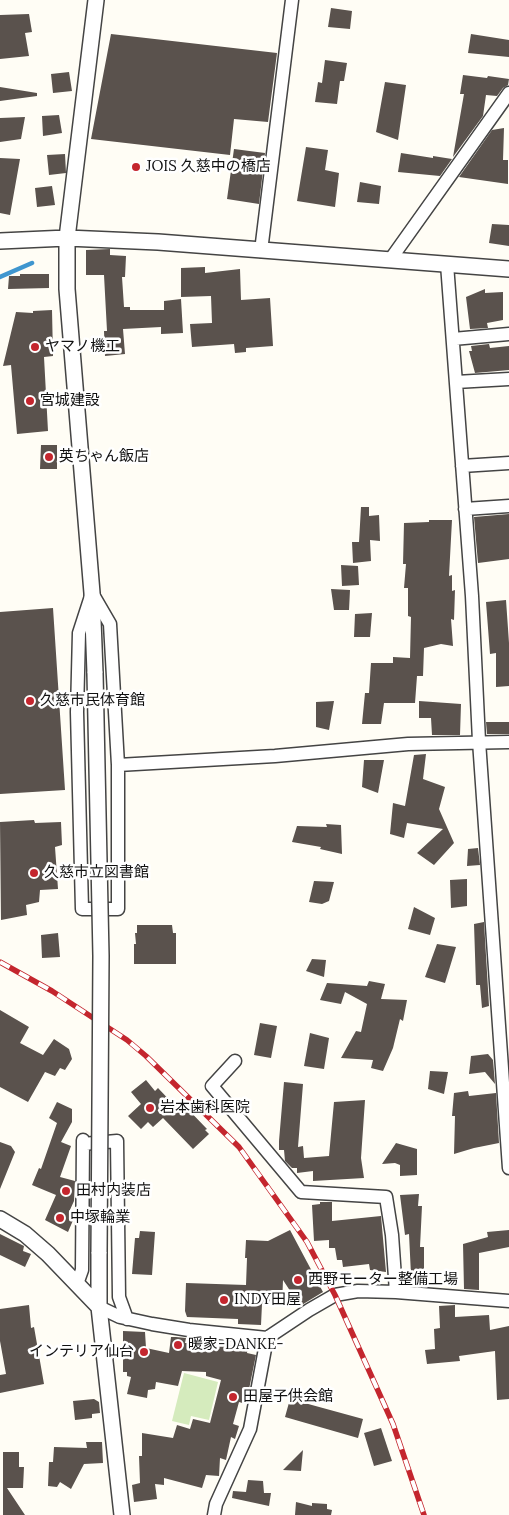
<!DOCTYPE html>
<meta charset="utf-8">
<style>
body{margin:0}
canvas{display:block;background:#fffdf5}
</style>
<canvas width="509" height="1515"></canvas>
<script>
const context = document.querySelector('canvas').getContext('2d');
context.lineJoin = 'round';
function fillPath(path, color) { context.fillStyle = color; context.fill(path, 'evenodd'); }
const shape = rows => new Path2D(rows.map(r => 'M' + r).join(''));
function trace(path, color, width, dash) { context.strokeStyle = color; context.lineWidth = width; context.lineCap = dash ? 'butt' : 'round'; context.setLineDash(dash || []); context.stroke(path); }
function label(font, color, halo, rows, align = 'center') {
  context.font = font + ' Lora,"Noto Sans JP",serif'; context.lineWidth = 5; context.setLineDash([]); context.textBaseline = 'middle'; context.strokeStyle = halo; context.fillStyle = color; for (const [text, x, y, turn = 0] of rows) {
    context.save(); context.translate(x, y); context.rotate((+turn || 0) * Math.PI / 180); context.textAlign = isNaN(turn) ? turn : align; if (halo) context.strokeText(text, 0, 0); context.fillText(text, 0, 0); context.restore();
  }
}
fillPath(shape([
 [184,1373,218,1382,209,1420,191,1416,189,1425,172,1421]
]), '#d5ebbd');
trace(shape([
 [0,277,32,263]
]), '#3f96cf', 4.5);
fillPath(shape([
 [331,8,352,11,350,29,328,27],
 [29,14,32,32,25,33,29,56,0,59,0,15],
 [111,34,277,53,268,122,234,119,230,155,91,139],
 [471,34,509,40,509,57,468,53],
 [325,60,347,63,344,81,340,81,337,104,315,102,318,82,322,83],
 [69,72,72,91,53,93,51,74],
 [463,75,487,78,488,76,509,79,508,85,503,88,497,96,486,95,483,116,453,157,464,94,460,94],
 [385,82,406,85,398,140,376,132],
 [0,87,37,93,37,96,0,101],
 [59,115,62,133,43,136,42,116],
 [25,117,21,139,0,142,0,118],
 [504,128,503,160,508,160,508,184,459,177,492,130],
 [306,147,328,150,325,170,339,173,335,207,297,201],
 [234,149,265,153,259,204,227,199],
 [401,153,433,158,433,156,452,159,440,176,398,172],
 [65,154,66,173,49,175,47,155],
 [0,158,20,159,10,215,0,213],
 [360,182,381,186,379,204,357,202],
 [52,186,55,205,37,207,35,188],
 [492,224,509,225,509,246,489,243],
 [110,249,110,255,126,256,125,277,122,277,124,307,130,307,130,310,164,310,164,301,181,299,183,333,161,334,161,327,123,329,125,354,105,356,104,331,107,331,104,275,86,275,86,250],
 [205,267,205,273,240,269,241,300,270,298,273,346,246,348,246,352,235,353,234,344,192,347,190,324,212,323,211,296,181,297,181,268],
 [20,274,49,274,49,288,8,289,9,276,20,276],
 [485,289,485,293,503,292,503,320,487,323,488,328,470,329,466,297],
 [52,310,53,356,44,357,48,431,17,434,11,365,3,366,16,312,33,313,33,311],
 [489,344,490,348,509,346,509,370,475,373,469,351,472,351,471,346],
 [41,445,57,445,57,469,40,469],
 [361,507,369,507,369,516,379,515,380,541,370,540,371,561,353,563,352,542,359,542],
 [509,514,509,559,478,563,474,517],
 [429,520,452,520,449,576,452,575,452,591,455,590,454,620,451,619,453,646,441,644,424,648,423,676,417,676,415,703,384,703,381,724,362,724,365,693,369,693,371,663,393,663,393,657,410,658,411,617,408,616,408,588,404,588,406,564,403,564,404,523,429,522],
 [341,565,358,566,359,585,342,586],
 [331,589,350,590,349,610,334,610],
 [506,600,509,643,509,686,496,687,496,653,490,654,486,602],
 [53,608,65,790,0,794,0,612],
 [372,613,370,637,354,637,355,614],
 [334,701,329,730,316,727,316,702],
 [419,701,461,704,460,735,432,735,431,718,419,718],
 [486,722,509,722,509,734,487,734],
 [426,754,423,779,445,787,439,809,454,843,434,865,417,853,443,829,407,823,404,838,390,834,393,803,405,806,414,755],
 [364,760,384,760,378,793,362,787],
 [34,820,35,823,61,822,62,845,55,847,58,889,40,890,39,902,26,905,27,915,1,920,0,822],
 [326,824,341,825,342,854,320,849,321,847,292,842,297,826,327,827],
 [478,848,480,865,467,866,468,849],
 [467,879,467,906,451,908,450,880],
 [314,881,334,882,329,901,322,904,309,902],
 [414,907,435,918,430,935,408,929],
 [484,922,489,1006,482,1008,480,985,476,985,474,924],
 [137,925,172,925,173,933,176,933,176,964,134,964,134,944,136,944,135,933,137,933],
 [58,933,60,957,42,958,41,935],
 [437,944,456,947,445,983,425,977],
 [312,959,326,960,324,977,306,971],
 [369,981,385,984,381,999,407,1000,403,1021,400,1019,393,1048,383,1071,371,1068,373,1060,341,1058,356,1031,361,1032,367,1004,345,992,341,1004,320,1000,327,983,367,986],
 [0,1010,29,1027,20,1043,43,1055,54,1039,69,1049,72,1059,65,1070,60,1068,55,1076,45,1072,28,1102,0,1087],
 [260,1023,277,1026,271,1058,254,1055],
 [310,1033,329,1038,324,1069,304,1066],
 [488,1054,493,1060,495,1084,485,1072,469,1074,471,1056],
 [430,1071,448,1072,444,1094,428,1089],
 [146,1080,155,1091,158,1088,176,1107,181,1102,207,1129,205,1130,209,1134,193,1149,163,1118,153,1127,148,1122,141,1129,128,1116,141,1104,131,1092],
 [284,1082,303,1084,298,1147,303,1146,304,1158,329,1156,334,1102,365,1100,361,1158,364,1178,313,1181,313,1171,297,1173,297,1168,292,1168,285,1161,284,1150,279,1150,279,1141],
 [468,1091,469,1096,496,1093,499,1143,474,1148,454,1154,455,1116,452,1116,454,1093],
 [57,1102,72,1109,72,1122,61,1142,71,1146,60,1177,75,1181,74,1201,69,1212,74,1215,74,1218,68,1232,45,1220,56,1195,32,1185,39,1168,41,1169,57,1123,49,1118],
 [0,1142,11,1146,15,1152,0,1189],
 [396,1143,417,1149,417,1175,400,1176,400,1165,395,1163,382,1164],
 [419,1194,418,1206,422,1206,420,1247,424,1247,424,1278,411,1275,409,1234,405,1235,400,1195],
 [320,1202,332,1202,332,1221,381,1216,386,1272,370,1270,369,1264,343,1267,342,1260,337,1260,335,1248,329,1248,329,1240,314,1241,312,1205,320,1204],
 [290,1230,323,1292,300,1306,283,1280,282,1306,262,1304,261,1325,238,1324,238,1319,187,1317,185,1311,186,1283,246,1285,247,1258,245,1258,246,1240,268,1241],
 [509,1230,509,1247,479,1253,479,1290,464,1289,463,1244,488,1237,487,1232],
 [140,1231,155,1232,152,1275,132,1274,135,1238,139,1238],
 [0,1234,24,1246,23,1251,31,1254,25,1267,0,1255],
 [29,1305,31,1328,34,1327,44,1384,0,1393,0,1375,6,1374,0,1341,0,1309],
 [455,1305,455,1317,489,1315,490,1330,509,1326,509,1399,497,1400,495,1351,459,1356,460,1361,427,1364,425,1350,435,1349,434,1329,440,1328,439,1306],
 [123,1331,145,1332,146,1348,169,1353,171,1337,176,1337,186,1338,185,1343,207,1343,234,1346,234,1344,248,1346,247,1353,256,1355,246,1404,239,1402,233,1424,239,1426,235,1439,231,1437,226,1460,220,1458,219,1476,206,1475,202,1488,164,1478,164,1485,155,1484,157,1499,134,1502,132,1485,140,1483,139,1456,142,1456,142,1433,173,1438,177,1425,190,1429,193,1419,210,1423,221,1380,206,1376,206,1372,182,1371,178,1386,156,1382,155,1389,148,1390,147,1398,127,1394,131,1377,127,1376,127,1372,123,1372],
 [94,1399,99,1402,100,1413,92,1414,92,1418,75,1420,73,1401],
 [290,1399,363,1419,358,1438,285,1417],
 [381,1428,392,1461,374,1466,364,1433],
 [86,1442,102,1442,103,1463,84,1464,71,1489,60,1482,57,1487,48,1486,49,1462,53,1462,54,1447,87,1448],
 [303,1450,301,1471,283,1470],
 [3,1452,19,1452,19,1467,24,1467,23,1488,7,1488,25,1515,3,1515],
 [248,1480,263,1481,264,1493,271,1493,269,1506,232,1498,233,1491,246,1492],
 [296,1502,312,1506,312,1503,327,1504,327,1509,332,1510,331,1515,295,1515]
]), '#5a524d');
const minor = shape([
 [261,251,292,0],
 [390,260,509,93],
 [447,264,472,596,479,741,509,1168],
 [453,339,509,334],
 [456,382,509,379],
 [462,466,509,463],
 [465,509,509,506],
 [92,593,110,624,118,765,118,909,82,909,77,712,79,633,92,593],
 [118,765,275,756,408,744,509,742],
 [235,1061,212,1086,301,1192,386,1197,392,1235,396,1292],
 [83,1144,117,1141,119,1297,127,1319],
 [77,1284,82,1270,83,1140],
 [99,1307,120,1317,152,1324,189,1330,267,1338,309,1310,335,1295,358,1291,396,1292,509,1301],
 [214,1515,216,1504,250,1429,267,1338]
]);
const tertiary = shape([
 [96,0,67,238,158,242,509,269],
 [0,241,67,238,67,289,92,593,95,673],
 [0,1219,25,1234,48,1254,99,1307],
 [99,1252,99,1307,122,1515]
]);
trace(minor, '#444', 15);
trace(tertiary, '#444', 18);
trace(minor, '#fff', 12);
trace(tertiary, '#fff', 15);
const rail = shape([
 [0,962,52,991,127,1040,146,1056,239,1147,307,1242,335,1295,393,1424,424,1515]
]);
trace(rail, '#c4262e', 5.5);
trace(rail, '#fff', 4, [11]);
const tertiaryBridge = shape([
 [95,673,101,956,99,1252]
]);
trace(tertiaryBridge, '#444', 18, []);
trace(tertiaryBridge, '#fff', 15);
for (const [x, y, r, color] of [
 [136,167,5,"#c4262e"],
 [35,347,5,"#c4262e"],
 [30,401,5,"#c4262e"],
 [49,457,5,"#c4262e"],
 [30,701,5,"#c4262e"],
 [34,873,5,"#c4262e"],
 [150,1108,5,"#c4262e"],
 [66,1191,5,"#c4262e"],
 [60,1218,5,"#c4262e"],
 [298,1280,5,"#c4262e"],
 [224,1300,5,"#c4262e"],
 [178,1345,5,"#c4262e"],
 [144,1352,5,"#c4262e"],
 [233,1397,5,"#c4262e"]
]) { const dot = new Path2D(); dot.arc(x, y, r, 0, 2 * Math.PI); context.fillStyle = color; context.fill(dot); trace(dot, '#fff', 2); }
label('15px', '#111', '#fff', [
 ["JOIS 久慈中の橋店",146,167],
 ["ヤマノ機工",45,347],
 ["宮城建設",40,401],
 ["英ちゃん飯店",59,457],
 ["久慈市民体育館",40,701],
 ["久慈市立図書館",44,873],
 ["岩本歯科医院",160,1108],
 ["田村内装店",76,1191],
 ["中塚輪業",70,1218],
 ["西野モーター整備工場",308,1280],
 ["INDY田屋",234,1300],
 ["暖家-DANKE-",188,1345],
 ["インテリア仙台",134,1352,"right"],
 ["田屋子供会館",243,1397]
], 'left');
</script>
